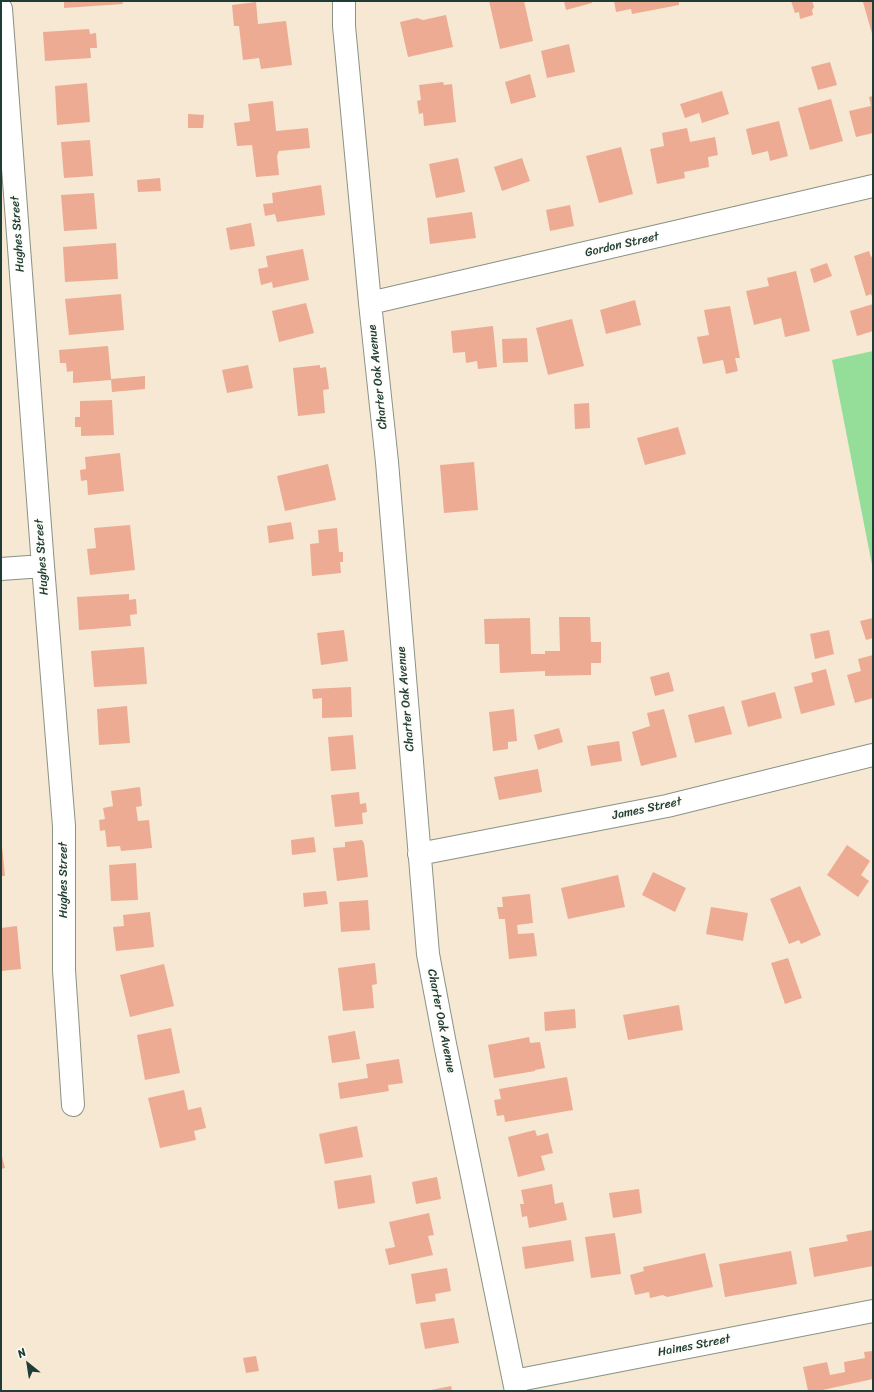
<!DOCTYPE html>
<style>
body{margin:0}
#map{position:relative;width:874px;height:1392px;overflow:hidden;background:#f6e8d3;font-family:Sriracha,sans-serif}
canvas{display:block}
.frame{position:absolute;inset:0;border:2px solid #1f3d34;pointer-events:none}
.north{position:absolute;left:8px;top:1344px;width:40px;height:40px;-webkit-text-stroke:3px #fdfcf7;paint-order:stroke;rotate:330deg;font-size:11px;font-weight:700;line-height:16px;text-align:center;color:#1f3d34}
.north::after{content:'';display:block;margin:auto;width:14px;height:18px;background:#1f3d34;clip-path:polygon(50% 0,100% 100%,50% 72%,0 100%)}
</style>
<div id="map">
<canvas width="874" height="1392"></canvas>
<div class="frame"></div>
<div class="north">N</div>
</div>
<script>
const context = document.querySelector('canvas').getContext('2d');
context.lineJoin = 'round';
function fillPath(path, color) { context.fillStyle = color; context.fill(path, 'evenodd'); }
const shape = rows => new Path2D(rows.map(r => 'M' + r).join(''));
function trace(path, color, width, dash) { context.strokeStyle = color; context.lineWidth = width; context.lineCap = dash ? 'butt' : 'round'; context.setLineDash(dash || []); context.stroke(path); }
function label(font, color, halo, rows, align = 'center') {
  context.font = font + ' Sriracha,sans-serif'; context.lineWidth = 3.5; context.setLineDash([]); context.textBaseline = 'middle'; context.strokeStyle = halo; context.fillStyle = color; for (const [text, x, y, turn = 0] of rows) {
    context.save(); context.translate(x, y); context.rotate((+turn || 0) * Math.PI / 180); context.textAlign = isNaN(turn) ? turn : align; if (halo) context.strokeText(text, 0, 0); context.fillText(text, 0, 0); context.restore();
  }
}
fillPath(shape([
 [873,351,873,570,832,360]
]), '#94de99');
fillPath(shape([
 [64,1,122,1,123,4,64,8],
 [489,1,524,1,533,41,500,49],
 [564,1,592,1,592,3,566,10],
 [614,1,679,1,679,5,632,14,631,9,616,12],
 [791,1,812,1,814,7,812,10,813,15,800,19,799,12,795,13],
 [866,1,873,1,873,37,863,2],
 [256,2,258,24,286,21,292,65,261,69,259,58,243,60,239,26,234,26,232,5],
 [446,15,453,47,408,57,400,22,417,18,423,20],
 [89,29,90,34,96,33,97,48,90,48,91,58,45,61,43,32],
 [569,44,575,72,547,78,541,51],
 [830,62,837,85,818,90,811,67],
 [530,74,536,97,511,104,505,82],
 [443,82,444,85,452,84,456,122,424,126,423,113,419,114,417,101,421,100,419,85],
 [87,83,90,122,57,125,55,86],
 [722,91,729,114,702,123,699,113,685,118,680,104],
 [873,96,873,133,856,137,849,111,871,106,869,97],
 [831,99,843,141,810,150,798,108],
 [273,101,276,131,308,128,310,148,279,151,277,156,279,175,256,177,252,145,237,146,234,123,250,121,248,104],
 [188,114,204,115,203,128,188,128],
 [779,121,788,156,770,161,768,151,752,155,746,129],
 [687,128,690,142,715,137,718,155,708,157,709,167,684,172,685,178,657,184,650,149,664,146,662,133],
 [90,140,93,176,64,178,61,142],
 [621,147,633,194,599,203,586,156],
 [458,158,465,192,436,198,429,164],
 [522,158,530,181,502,191,494,167],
 [160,178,161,191,138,192,137,180],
 [321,185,325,215,277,222,275,214,265,216,263,204,273,203,272,193],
 [94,193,97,229,64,231,61,195],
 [570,205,574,226,550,231,546,210],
 [472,212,476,238,430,244,427,218],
 [251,223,255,246,230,250,226,228],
 [116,243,118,279,65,282,63,247],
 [303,249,309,280,273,288,272,282,261,285,258,269,268,267,266,256],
 [869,251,871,257,873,256,873,299,871,294,866,296,854,256],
 [827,263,832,276,814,283,810,269],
 [796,271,810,331,785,337,781,318,754,325,746,291,769,286,767,278],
 [121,294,124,330,69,335,65,299],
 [635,300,641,325,606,334,600,310],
 [306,303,314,333,279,342,272,311],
 [873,304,873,331,857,336,850,311],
 [730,306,740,358,735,358,738,371,726,374,723,360,703,364,697,337,709,335,704,310],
 [572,319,584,366,548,375,536,328],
 [493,326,497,367,478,369,477,361,466,363,465,352,453,353,451,331],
 [527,338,528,362,503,363,502,339],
 [108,346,111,379,145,376,145,389,112,392,111,380,73,383,73,371,67,372,66,363,60,363,59,350],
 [248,365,253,388,227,393,222,370],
 [320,365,320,368,326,367,329,389,323,390,325,413,298,416,293,368],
 [112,400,114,435,81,436,81,427,75,427,75,417,80,417,80,401],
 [589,403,590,428,575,429,574,404],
 [678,427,686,454,645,465,637,438],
 [120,453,124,491,88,495,87,480,81,481,80,470,86,469,85,457],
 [474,462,478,510,444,513,440,465],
 [328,464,336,500,285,511,277,476],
 [291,522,294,539,269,543,267,526],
 [130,525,135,570,90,575,87,549,96,548,94,528],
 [337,528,339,552,343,552,343,562,340,562,341,573,312,576,310,544,319,543,318,530],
 [129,594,129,600,136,599,137,614,130,615,131,626,79,630,77,597],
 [559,617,590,617,591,642,601,642,601,663,591,663,591,675,545,676,545,671,500,673,499,644,485,644,484,619,530,618,531,654,545,654,545,651,560,651],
 [873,618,873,638,866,640,860,621],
 [344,630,348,661,321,665,317,633],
 [829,630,834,654,815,659,810,634],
 [144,647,147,684,94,687,91,651],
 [873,655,873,698,855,703,847,675,861,671,858,659],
 [826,669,835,705,801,714,794,687,813,682,811,673],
 [669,672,674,691,655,696,650,677],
 [351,687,352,717,322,718,322,698,313,699,312,689],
 [775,692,782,718,748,727,741,701],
 [127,706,130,743,99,745,97,709],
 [724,706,732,734,695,743,688,715],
 [514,709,517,741,508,742,508,749,493,751,489,712],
 [664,709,677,757,641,766,632,732,650,726,647,713],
 [559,728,563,742,538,750,534,735],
 [353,735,356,769,331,771,328,737],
 [619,741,622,761,591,766,587,746],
 [538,769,542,792,499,800,494,777],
 [140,787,142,806,136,807,138,821,149,820,152,848,121,851,120,846,107,847,105,830,100,831,99,820,105,819,103,808,113,806,111,791],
 [359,792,360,804,366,803,367,812,362,813,363,824,335,827,331,795],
 [314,837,316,852,292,855,291,840],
 [362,840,364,843,368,877,337,881,333,848,345,847,345,842],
 [847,845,870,861,861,875,869,881,858,897,827,875],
 [1,846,2,846,5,876,1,876],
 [136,863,138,900,111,901,109,865],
 [653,872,686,888,675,912,642,895],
 [618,875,625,907,568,919,561,888],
 [800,886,821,935,801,944,799,940,789,944,770,899],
 [326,891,328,904,304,907,303,893],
 [530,894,533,923,517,925,518,934,534,933,537,956,509,959,505,919,499,919,497,907,503,907,502,897],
 [368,900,370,930,341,932,339,902],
 [711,907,748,913,743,941,706,934],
 [150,912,154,947,116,951,113,927,124,926,123,915],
 [17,926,21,969,1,971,1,928],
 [788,958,802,998,785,1004,771,963],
 [375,963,377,984,372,985,374,1008,343,1011,338,968],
 [164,964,174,1006,130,1017,120,975],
 [679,1005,683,1030,628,1040,623,1015],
 [575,1009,576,1028,545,1031,544,1012],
 [171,1028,180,1073,145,1080,137,1035],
 [355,1031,360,1059,332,1063,328,1036],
 [529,1037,530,1043,540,1042,545,1068,535,1070,535,1071,494,1078,488,1045],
 [399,1059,403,1083,388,1085,389,1091,340,1099,338,1083,368,1078,366,1064],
 [567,1077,573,1110,505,1122,504,1115,497,1116,494,1100,501,1099,499,1089],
 [184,1090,188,1110,201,1107,206,1128,194,1131,196,1140,160,1148,148,1098],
 [357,1126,363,1157,325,1164,319,1134],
 [535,1130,537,1136,548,1133,553,1153,541,1156,545,1170,518,1177,508,1137],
 [1,1153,5,1168,1,1169],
 [371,1175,375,1203,338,1209,334,1181],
 [437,1177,441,1199,416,1204,412,1182],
 [552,1184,555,1204,563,1202,567,1220,529,1228,527,1216,522,1217,520,1204,524,1204,521,1190],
 [639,1189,642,1213,613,1218,609,1193],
 [429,1213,434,1235,428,1236,433,1255,389,1265,385,1249,395,1247,389,1222],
 [873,1230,873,1266,814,1277,809,1248,848,1241,846,1235],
 [615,1233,621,1274,591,1278,585,1237],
 [571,1240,574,1261,525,1269,522,1247],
 [791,1251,797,1284,725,1297,719,1264],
 [705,1253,713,1287,667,1297,663,1295,650,1298,649,1292,635,1295,630,1275,644,1271,643,1267],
 [447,1268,451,1291,435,1294,436,1301,416,1304,411,1274],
 [454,1318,459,1343,425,1349,420,1323],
 [873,1351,873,1379,818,1391,808,1391,803,1367,827,1362,830,1375,845,1372,844,1362,865,1358,864,1352],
 [256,1356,259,1371,246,1373,243,1358],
 [451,1386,452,1391,431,1391,431,1390]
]), '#edab93');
const minor = shape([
 [344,1,344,26,370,303,387,462,428,954,445,1044,516,1391],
 [1,9,43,566,64,826,64,970,73,1105],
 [370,303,873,186],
 [1,569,43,566],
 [419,854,667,806,873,755],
 [514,1381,873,1311]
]);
trace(minor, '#8a9284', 24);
trace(minor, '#fff', 22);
label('12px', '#1f3d34', '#fdfcf7', [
 ["Hughes Street",18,234,-94],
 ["Gordon Street",622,245,-13],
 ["Charter Oak Avenue",378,377,-96],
 ["Hughes Street",42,557,-94],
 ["Charter Oak Avenue",406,699,-95],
 ["James Street",647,809,-12],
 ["Hughes Street",64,880,-90],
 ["Charter Oak Avenue",441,1021,79],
 ["Haines Street",694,1346,-11]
]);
</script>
